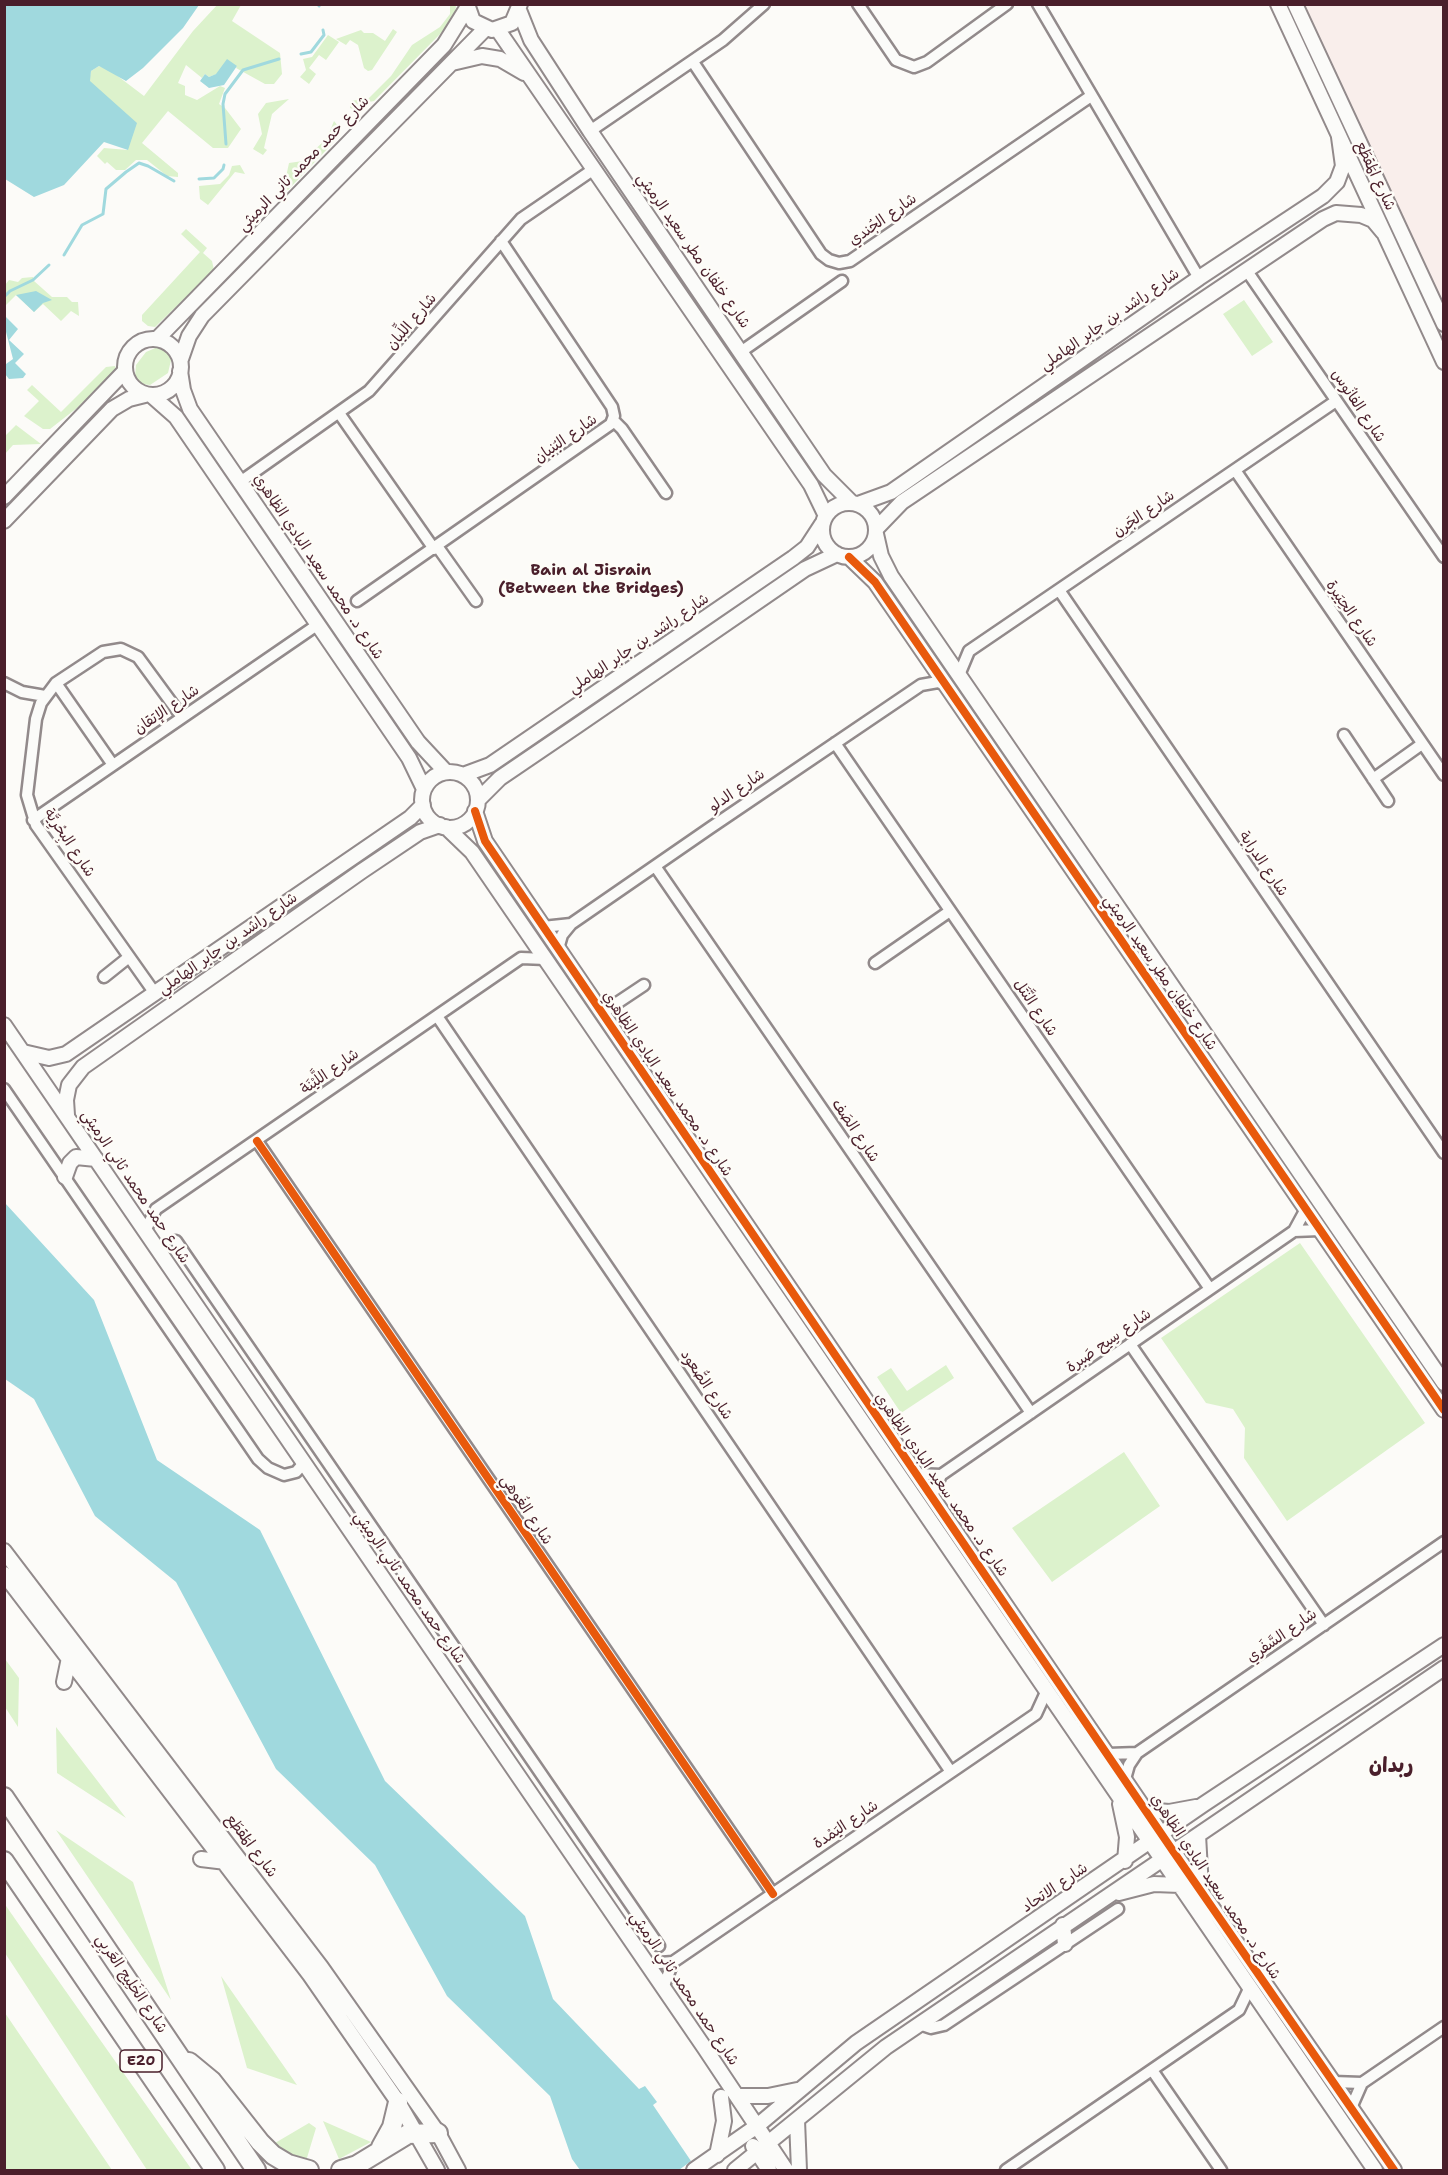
<!DOCTYPE html>
<meta charset="utf-8">
<style>
body{margin:0}
#map{position:relative;width:1448px;height:2175px;overflow:hidden;background:#fcfbf8;font-family:"Shantell Sans",sans-serif}
canvas{display:block}
.frame{position:absolute;inset:0;border:6px solid #4a1f2b;pointer-events:none}
</style>
<div id="map">
<canvas width="1448" height="2175"></canvas>
<div class="frame"></div>
</div>
<script>
const context = document.querySelector('canvas').getContext('2d');
context.lineJoin = 'round';
function fillPath(path, color) { context.fillStyle = color; context.fill(path, 'evenodd'); }
const shape = rows => new Path2D(rows.map(r => 'M' + r).join(''));
function trace(path, color, width, dash) { context.strokeStyle = color; context.lineWidth = width; context.lineCap = dash ? 'butt' : 'round'; context.setLineDash(dash || []); context.stroke(path); }
function label(font, color, halo, rows, align = 'center') {
  context.font = font + ' "Shantell Sans","Playpen Sans Arabic",sans-serif'; context.lineWidth = 5; context.setLineDash([]); context.textBaseline = 'middle'; context.strokeStyle = halo; context.fillStyle = color; for (const [text, x, y, turn = 0] of rows) {
    context.save(); context.translate(x, y); context.rotate((+turn || 0) * Math.PI / 180); context.textAlign = isNaN(turn) ? turn : align; if (halo) context.strokeText(text, 0, 0); context.fillText(text, 0, 0); context.restore();
  }
}
fillPath(shape([
 [1301,5,1443,5,1443,312]
]), '#f9eeeb');
fillPath(shape([
 [218,4,241,5,232,21,280,53,282,74,274,84,265,84,236,68,237,66,209,77,205,74,202,78,186,65,178,83,185,86,185,95,197,100,220,86,225,88,219,104,225,108,241,129,228,148,213,148,168,111,142,143,178,173,178,177,167,176,147,160,136,160,125,170,116,170,107,162,105,164,97,156,104,148,128,150,89,81,91,71,99,66,111,71,144,96,193,31],
 [450,5,456,5,455,14,443,31,374,101,364,103,356,110,350,108,351,101,369,98,391,76,412,45,440,27,450,14],
 [393,29,397,32,372,70,368,71,364,68,358,45,350,40,346,45,336,39,361,30,364,33,373,33,385,41],
 [328,35,339,42,326,60,319,55,309,68,316,74,309,84,300,77,306,70,303,59,312,57],
 [289,99,272,114,264,148,267,150,263,155,253,149,262,134,258,114,266,103],
 [334,121,339,127,333,143,288,190,284,186,289,163,303,161,327,138],
 [240,165,245,174,235,172,208,205,200,199,199,186,220,184,229,175,232,166],
 [186,229,207,248,203,253,212,261,214,270,155,327,148,326,142,321,142,315,200,252,181,234],
 [33,277,34,281,52,297,67,297,72,302,78,302,79,316,71,311,61,321,43,304,34,312,16,295,5,306,5,285,9,280,18,282,22,278],
 [1244,300,1273,342,1252,356,1223,314],
 [160,346,168,349,172,356,168,373,150,385,141,384,135,377,136,365,146,352],
 [115,366,116,369,77,408,50,429,43,429,24,416,39,401,27,390,32,385,61,412,106,367],
 [16,425,41,444,13,445,5,454,5,436],
 [1300,1243,1425,1423,1287,1521,1244,1458,1245,1428,1233,1409,1206,1403,1161,1338],
 [946,1365,954,1378,901,1413,877,1377,891,1368,907,1391],
 [1124,1452,1160,1506,1052,1582,1012,1528],
 [5,1659,19,1678,18,1727,5,1707],
 [56,1727,126,1818,57,1773],
 [56,1830,133,1882,171,2000],
 [4,1903,36,1949,192,2170,147,2170,5,1953],
 [221,1976,297,2085,247,2068],
 [4,2013,5,2013,112,2170,5,2170],
 [323,2121,371,2142,339,2159],
 [309,2123,316,2128,306,2161,284,2151,275,2143]
]), '#dcf2cc');
fillPath(shape([
 [4,5,5,4,199,5,183,28,143,68,126,81,99,66,91,71,90,81,137,123,128,150,104,142,64,185,34,197,5,179],
 [227,59,237,66,224,85,209,88,200,81,205,74,209,77,216,74],
 [36,291,52,300,43,303,34,312,16,295],
 [5,316,18,329,9,340,24,354,15,363,26,374,23,378,9,379,5,374,6,364,13,359,5,328],
 [5,1203,94,1300,157,1460,260,1530,385,1781,525,1916,553,1999,639,2089,645,2086,657,2102,653,2105,691,2161,679,2170,580,2170,572,2159,550,2096,447,1996,375,1865,276,1769,176,1582,95,1516,34,1399,5,1379]
]), '#a0d9de');
trace(shape([
 [319,6,320,4],
 [301,54,311,52,324,35,323,30],
 [226,144,223,104,225,94,243,70,279,59],
 [199,179,214,178,223,169,224,165],
 [64,255,82,225,103,214,106,189,126,172,139,163,148,166,174,181],
 [4,297,10,291,33,280,49,265]
]), '#a0d9de', 3);
const street = shape([
 [858,4,896,60,914,67,927,62,1007,4],
 [1038,4,1199,278],
 [693,62,821,254,829,260,839,263,850,261,1091,96],
 [590,131,723,40,764,4],
 [1247,271,1444,557],
 [742,351,842,281],
 [339,413,434,549],
 [613,420,622,429,666,493],
 [1235,470,1444,775],
 [240,482,369,391,521,219,594,169],
 [437,546,476,601],
 [1059,590,1444,1153],
 [357,601,611,424,614,416,612,407,501,241],
 [959,675,969,651,1336,401],
 [4,683,22,692,45,696],
 [56,683,113,765],
 [1344,735,1388,801],
 [835,743,1210,1289],
 [1373,779,1422,744],
 [33,820,317,625],
 [655,866,1031,1413],
 [543,927,571,924],
 [558,949,562,935,571,924,710,828,921,685,938,682,946,685],
 [875,963,950,911],
 [104,977,129,957],
 [154,992,36,825,27,795,36,719,41,703,56,683,103,652,121,649,138,657,182,717],
 [602,1013,644,985],
 [437,1016,951,1772],
 [4,1089,258,1459,268,1468,284,1475,296,1472,304,1463],
 [257,1141,773,1894],
 [145,1231,156,1209,521,958,546,959],
 [1294,1231,1320,1230],
 [176,1241,659,1946],
 [1130,1344,1324,1625],
 [916,1474,941,1475],
 [932,1496,941,1475,1294,1231,1306,1209],
 [1108,1754,1137,1753],
 [1125,1779,1129,1765,1137,1753,1444,1542],
 [646,1964,673,1962,1036,1714,1047,1690],
 [663,1988,673,1962],
 [919,2024,931,2028,944,2025,1118,1909],
 [1152,2070,1221,2170],
 [1333,2082,1362,2083],
 [1351,2108,1362,2083,1444,2027],
 [1006,2170,1239,2010,1250,1987]
]);
const secondary = shape([
 [467,4,473,21,492,30,512,23,520,4],
 [1278,4,1444,362],
 [1295,4,1444,324],
 [519,10,531,40,590,131,824,475,852,503],
 [498,30,811,485,826,516],
 [452,63,482,56,500,59,524,73],
 [158,338,444,45,467,8],
 '125 367a28 28 0 1 1 56 0a28 28 0 1 1-56 0Z',
 [181,359,189,336,202,316,485,29],
 [180,371,183,390,190,409,418,742,446,772],
 [151,395,176,417,409,758,424,789],
 [4,497,124,372],
 '822 530a27 27 0 1 1 54 0a27 27 0 1 1-54 0Z',
 [858,504,891,492,1199,278,1323,196,1337,182,1343,166,1339,137],
 [4,521,112,409,129,399,145,395],
 [876,529,902,502,1323,219,1336,213,1361,215,1373,220,1383,232],
 [876,534,881,556,891,576,1444,1383],
 [849,557,875,582,1444,1410],
 '422 800a28 28 0 1 1 56 0a28 28 0 1 1-56 0Z',
 [463,775,490,765,793,558,807,547,822,524],
 [478,800,500,778,578,725,805,569,837,554],
 [475,811,485,841,1173,1851,1394,2170],
 [446,827,472,852,1375,2170],
 [4,1025,704,2047,786,2170],
 [23,1052,49,1058,66,1054,410,818,423,805],
 [67,1115,66,1100,69,1085,83,1067,362,871,420,832,440,825],
 [65,1177,70,1163,76,1157,96,1159],
 [4,1551,321,1967,438,2133,458,2170],
 [4,1574,310,1975,398,2102,437,2170],
 [64,1682,69,1658],
 [1120,1804,1127,1837,1125,1861],
 [1146,1810,1169,1812,1196,1807],
 [1198,1835,1201,1888],
 [201,1859,226,1862],
 [1119,1893,1154,1884,1180,1885],
 [1063,1925,1065,1944],
 [737,2096,768,2096,797,2090],
 [797,2120,799,2170],
 [753,2146,769,2170],
 [717,2155,724,2121,721,2097],
 [694,2170,757,2126,856,2043,1204,1804,1444,1645],
 [735,2170,886,2047,1444,1668]
]);
const highway = shape([
 [4,1797,256,2170],
 [4,1861,215,2170],
 [189,2062,212,2081,260,2142,273,2155,288,2164,309,2170],
 [381,2147,392,2127,398,2102],
 [341,2170,357,2165,408,2134,438,2133]
]);
trace(street, '#928a8b', 15);
trace(secondary, '#928a8b', 18);
trace(highway, '#928a8b', 22);
trace(street, '#fbfbf9', 10);
trace(secondary, '#fbfbf9', 14);
trace(highway, '#fbfbf9', 18);
trace(shape([
 [849,557,875,582,1444,1410],
 [475,811,485,841,1173,1851,1394,2170],
 [257,1141,773,1894]
]), '#e8590c', 8);
for (const [x, y, w] of [
 [141,2061,42]
]) { const box = new Path2D(); box.roundRect(x - w / 2, y - 11, w, 22, 4.5); context.fillStyle = '#fdfcf7'; context.fill(box); trace(box, '#4a1f2b', 1.5); }
label('bold 14px', '#4a1f2b', null, [
 ["E20",141,2061]
]);
label('15px', '#4a1f2b', '#fdfcf7', [
 ["شارع حمد محمد ثاني الرميثي",304,164,-46],
 ["شارع المَقطَع",1375,176,65],
 ["شارع الجُندي",883,220,-35],
 ["شارع خلفان مطر سعيد الرميثي",693,251,55],
 ["شارع راشد بن جابر الهاملي",1110,320,-35],
 ["شارع اللِّبان",412,322,-50],
 ["شارع الفانُوس",1358,406,56],
 ["شارع البُنيان",566,439,-35],
 ["شارع الجَرن",1144,514,-34],
 ["شارع د. محمد سعيد البادي الظاهري",318,567,56],
 ["شارع الحِيَيرة",1351,614,55],
 ["شارع راشد بن جابر الهاملي",639,644,-34],
 ["شارع الإتقان",167,710,-34],
 ["شارع الدلو",737,791,-34],
 ["شارع البِحْرِيَّة",69,843,56],
 ["شارع الدرابة",1263,864,56],
 ["شارع راشد بن جابر الهاملي",228,944,-35],
 ["شارع خلفان مطر سعيد الرميثي",1160,973,55],
 ["شارع النَّتَل",1035,1008,56],
 ["شارع اللَّيْنَة",330,1072,-35],
 ["شارع د. محمد سعيد البادي الظاهري",667,1084,56],
 ["شارع الصَف",855,1131,56],
 ["شارع حمد محمد ثاني الرميثي",135,1187,56],
 ["شارع سِيح صَبرة",1109,1341,-35],
 ["شارع الصُّعود",706,1385,56],
 ["شارع د. محمد سعيد البادي الظاهري",941,1485,55],
 ["شارع الغُوهي",526,1510,56],
 ["شارع حمد محمد ثاني الرميثي",409,1588,55],
 ["شارع السَّفَري",1282,1636,-35],
 ["شارع اليَمْدة",846,1825,-34],
 ["شارع المَقطَع",251,1846,53],
 ["شارع د. محمد سعيد البادي الظاهري",1215,1887,56],
 ["شارع الاتحاد",1055,1888,-34],
 ["شارع الخَلِيج العَربِي",131,1984,56],
 ["شارع حمد محمد ثاني الرميثي",684,1989,56]
]);
label('bold 16px', '#4a1f2b', '#fdfcf7', [
 ["Bain al Jisrain",591,571],
 ["(Between the Bridges)",591,589]
]);
label('bold 21px', '#4a1f2b', '#fdfcf7', [
 ["ربدان",1391,1767]
]);
</script>
